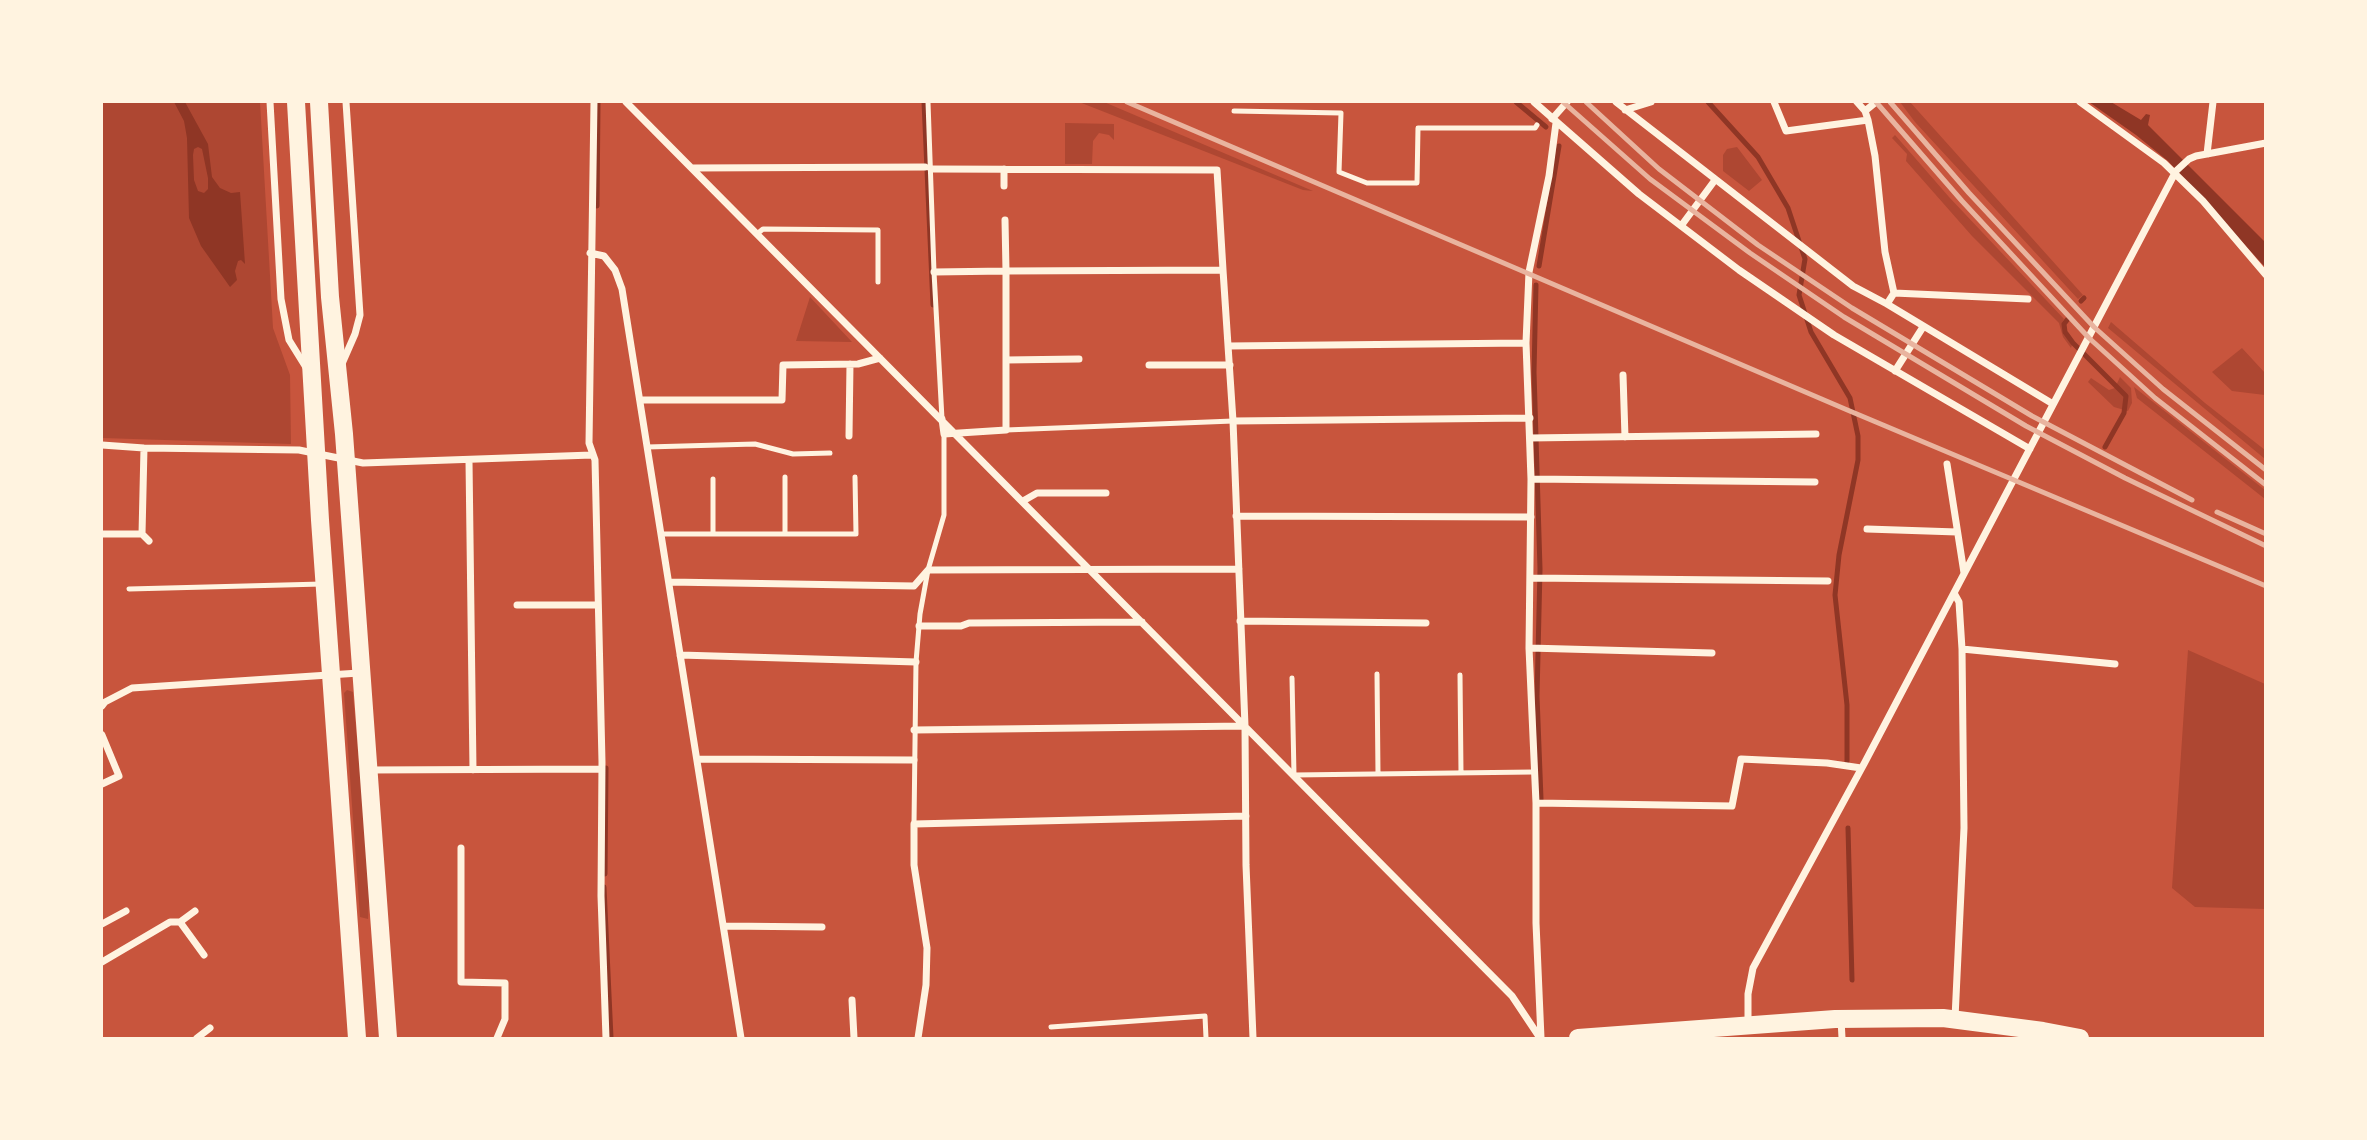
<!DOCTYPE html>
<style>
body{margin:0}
#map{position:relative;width:2367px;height:1140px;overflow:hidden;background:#c8553d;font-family:Jost,sans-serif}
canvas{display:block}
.frame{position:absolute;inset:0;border:103px solid #fff3e0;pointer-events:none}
</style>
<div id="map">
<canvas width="2367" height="1140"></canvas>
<div class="frame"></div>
</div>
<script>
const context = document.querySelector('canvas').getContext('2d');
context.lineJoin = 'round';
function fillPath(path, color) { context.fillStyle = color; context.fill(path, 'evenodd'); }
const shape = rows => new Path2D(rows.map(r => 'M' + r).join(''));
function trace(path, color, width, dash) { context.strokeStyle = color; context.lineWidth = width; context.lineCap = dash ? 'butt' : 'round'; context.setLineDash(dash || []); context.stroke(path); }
fillPath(shape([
 [102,102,260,102,273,328,290,375,291,444,102,438],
 [1079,102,1104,102,1313,191,1303,190],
 [1900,102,1910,102,2083,295,2078,299,1915,122],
 [1065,123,1114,124,1114,140,1109,135,1099,133,1093,141,1092,164,1065,164],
 [1895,135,1949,197,2064,319,2062,323,2063,332,2072,345,2071,348,2063,337,2059,323,1972,236,1906,161,1907,154,1892,138],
 [1737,147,1762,180,1749,191,1723,171,1723,155,1727,149],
 [810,297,852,342,796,341],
 [2111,322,2205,403,2265,450,2265,459,2108,328],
 [2242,348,2265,373,2265,395,2232,391,2212,372],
 [2120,377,2131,388,2132,403,2128,411,2114,407,2088,382,2091,378,2109,390,2115,388],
 [2134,387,2265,490,2265,499,2137,398],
 [2188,650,2265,684,2265,909,2195,907,2172,888],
 [347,690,353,692,353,695,370,885,368,919,360,917,344,693]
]), '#ae4732');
fillPath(shape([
 [174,102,185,102,208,144,212,177,220,188,231,193,240,192,245,264,241,260,238,261,235,271,237,280,230,287,201,246,189,218,187,138,184,121],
 [198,147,202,149,208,178,208,189,204,193,198,191,194,180,193,155,194,149],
 [2089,102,2111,102,2141,120,2146,114,2150,115,2148,125,2265,242,2265,267,2168,161,2136,135]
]), '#8f3625');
trace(shape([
 [924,102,933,305],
 [1516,102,1546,127],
 [1708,102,1758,157,1788,208,1805,259,1799,295,1811,332,1850,398,1858,436,1858,460,1839,555,1835,595,1847,705,1847,761],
 [597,206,598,102],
 [1539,266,1559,146],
 [1536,285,1534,372,1540,569,1537,696,1541,799],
 [2081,301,2084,298],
 [2067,320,2064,324,2065,332,2073,343,2126,396,2124,413,2105,447],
 [1848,828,1852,980],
 [605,874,606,768],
 [604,887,611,1038]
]), '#8f3625', 5);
trace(shape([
 [928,102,934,272,942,419],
 [1234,111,1341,113,1339,172,1367,183,1417,183,1418,128,1535,128,1537,125],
 [757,234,763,229,878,230,878,282],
 [1006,430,1233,421],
 [647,447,755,444,793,454,830,453],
 [785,477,785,534],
 [713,479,713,534],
 [661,534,856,534,855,477],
 [129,589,322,584],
 [1377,674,1378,774],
 [1460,675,1461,773],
 [1292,678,1294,775,1533,772],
 [914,824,916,662,920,614,928,570,944,515,944,434],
 [1051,1027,1205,1016,1206,1038]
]), '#fff3e0', 5);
trace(shape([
 [270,102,281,299,289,340,307,369],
 [594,102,589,443,595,460,602,762,601,896,606,1038],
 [626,102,1512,996,1540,1038],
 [1534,102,1639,194,1739,270,1834,335,2030,449],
 [1616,102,1853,286,1887,304,2053,404],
 [1774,102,1786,131,1868,120,1865,111,1857,102],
 [2080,102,2164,163,2203,201,2266,275],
 [1625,110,1651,102],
 [1865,111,1876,102],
 [1552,119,1567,102],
 [1868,120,1875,156,1885,252,1894,293,1887,304],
 [2207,154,2213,102],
 [692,168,925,167],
 [931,169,1217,170,1223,270],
 [1004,169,1004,186],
 [1681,226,1715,180],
 [590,253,604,256,615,270,622,289,741,1038],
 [934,272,1006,271,1005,220],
 [1894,293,2028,299],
 [1228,346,1526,343],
 [1006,360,1079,359],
 [1149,365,1230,365],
 [341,366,355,334,360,315,346,102],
 [1895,371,1923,327],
 [1623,375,1625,437],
 [640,400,782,400,783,365,858,364,880,358],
 [942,419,944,434,1006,430,1006,271,1223,270,1233,421,1245,726,1246,865,1253,1038],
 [1233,421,1530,418],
 [849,436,850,364],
 [1530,438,1816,434],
 [102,445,144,448,299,450,363,463,592,455],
 [144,448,142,534,149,541],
 [469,461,473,770],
 [1947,464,1964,573],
 [1531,479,1815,482],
 [1023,501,1037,493,1106,493],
 [1236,516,1531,517],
 [1867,529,1957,532],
 [102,534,142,534],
 [1530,578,1828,581],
 [669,582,914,586,928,570,1239,569],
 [1954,593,1959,602,1962,649,1964,828,1955,1018],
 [517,605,598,605],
 [1240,621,1426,623],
 [919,626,961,626,969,623,1142,622],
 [1529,648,1712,653],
 [1962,649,2115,664],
 [680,655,916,662],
 [102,706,105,702,132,688,359,673],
 [914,730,1245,726],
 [102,735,119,776,102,784],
 [698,759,914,760],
 [368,770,602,769],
 [1536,803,1732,806,1741,759,1827,763,1861,768],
 [461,848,461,982,505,983,505,1019,497,1038],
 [180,922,195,911],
 [102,924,126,911],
 [724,926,822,927],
 [102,962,170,922,180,922,204,955],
 [852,1000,854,1038],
 [1841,1019,1842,1038],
 [1748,1024,1748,994,1753,968,1865,762,2176,171,2189,159,2196,156,2266,143],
 [197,1038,210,1028],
 [918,1038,926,985,927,948,914,865,914,824,1246,816],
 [1541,1038,1536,923,1536,803,1529,648,1531,479,1526,343,1529,272,1549,176,1556,123]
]), '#fff3e0', 7);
trace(shape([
 [296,102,320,520,357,1038],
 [319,102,330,297,344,434,388,1038]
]), '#fff3e0', 18);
trace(shape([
 [1578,1038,1835,1019,1943,1018,2043,1031,2080,1038]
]), '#fff3e0', 18);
trace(shape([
 [1127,102,1845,409,2266,586],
 [1563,102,1650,179,1750,253,1844,317,2026,426,2125,478,2266,546],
 [1586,102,1659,169,1758,245,1852,308,2032,416,2192,500],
 [1876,102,1962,201,2089,338,2155,398,2266,485],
 [1890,102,1969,193,2094,327,2163,389,2266,470],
 [2217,512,2266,534]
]), '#e9b49f', 5);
</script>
